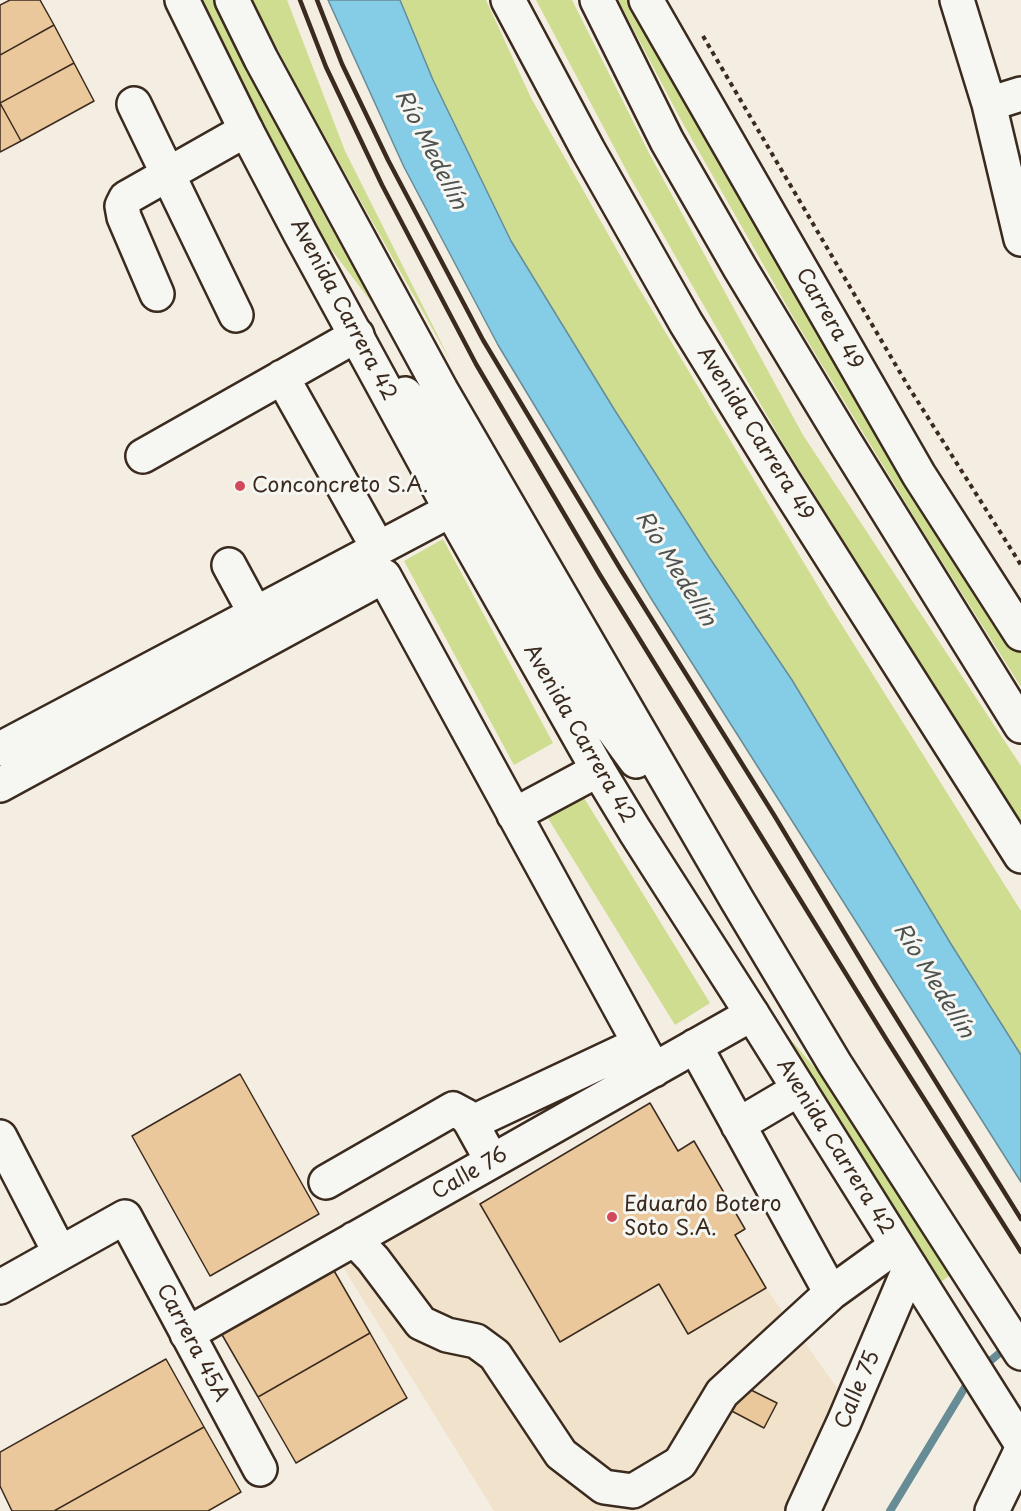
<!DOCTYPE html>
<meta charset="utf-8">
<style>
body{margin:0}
canvas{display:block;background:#f4ede1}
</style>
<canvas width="1021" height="1511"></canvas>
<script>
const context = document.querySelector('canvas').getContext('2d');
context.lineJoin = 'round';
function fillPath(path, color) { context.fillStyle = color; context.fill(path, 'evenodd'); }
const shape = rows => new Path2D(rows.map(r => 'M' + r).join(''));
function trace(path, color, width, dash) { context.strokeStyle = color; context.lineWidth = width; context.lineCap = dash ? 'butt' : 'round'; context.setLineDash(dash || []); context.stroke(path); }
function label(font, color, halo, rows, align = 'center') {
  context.font = font + ' "Playpen Sans",sans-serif'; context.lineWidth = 6; context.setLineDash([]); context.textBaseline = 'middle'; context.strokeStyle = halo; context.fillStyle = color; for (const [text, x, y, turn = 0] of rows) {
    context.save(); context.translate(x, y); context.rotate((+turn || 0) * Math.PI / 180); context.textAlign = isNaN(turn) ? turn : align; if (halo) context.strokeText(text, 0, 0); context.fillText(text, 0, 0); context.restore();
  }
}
fillPath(shape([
 [471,1196,480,1204,560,1342,659,1284,688,1334,766,1288,837,1388,786,1511,494,1511,343,1267]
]), '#f1e2cc');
fillPath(shape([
 [200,0,213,0,324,215,373,304,327,244,260,119],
 [252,0,287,0,345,151,451,362,308,107],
 [400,0,486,0,531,98,634,280,828,603,1021,911,1021,1055,951,944,792,680,709,557,614,409,511,241,433,80],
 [536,0,572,0,650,155,803,435,1021,766,1021,827,784,445,631,179],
 [618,0,633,0,740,198,1021,650,1021,687,927,538,796,322,681,120],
 [443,539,553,743,514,765,404,561],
 [581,793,710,1003,675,1025,546,815],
 [786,1034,838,1095,949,1276,938,1284]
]), '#cedd90');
const water = shape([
 [328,0,400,0,433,80,511,241,614,409,709,557,792,680,951,944,1021,1055,1021,1182,652,600,498,345,404,167,328,0]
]);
fillPath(water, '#85cde6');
trace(water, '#678c96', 1.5);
trace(shape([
 [983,1367,1008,1346],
 [890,1511,970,1379]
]), '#678c96', 8);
const building = shape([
 [10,0,40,0,54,25,0,55,0,5,10,0],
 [54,25,74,63,0,103,0,55,54,25],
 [74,63,94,101,21,141,0,103,74,63],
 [0,103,21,141,0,152,0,103],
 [240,1074,319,1214,210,1276,132,1136,240,1074],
 [650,1103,678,1151,694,1141,745,1229,735,1235,766,1288,688,1334,659,1284,560,1342,480,1204,650,1103],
 [333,1269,370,1333,258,1397,221,1333,333,1269],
 [370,1333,407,1398,296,1463,258,1397,370,1333],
 [166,1359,204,1427,54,1511,12,1511,0,1486,0,1452,166,1359],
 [739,1384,777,1403,764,1428,726,1408,739,1384],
 [204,1427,241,1492,208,1511,54,1511,204,1427]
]);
fillPath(building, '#eac89c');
trace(building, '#3b2a1e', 1.5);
const minor = shape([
 [646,0,919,475,1021,634],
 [957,0,989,104,1021,239],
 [134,104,236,315],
 [989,104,1021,94],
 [157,294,124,217,122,206,126,198,246,130],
 [282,377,378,548],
 [143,456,357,335],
 [229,565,255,613],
 [0,749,451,510],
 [0,785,384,576,654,1070],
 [514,815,598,770],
 [695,1046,831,1293],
 [471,1123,639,1044],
 [738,1125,799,1089],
 [0,1137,60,1253],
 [326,1182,453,1109,466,1116,471,1123,492,1161],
 [354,1239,373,1259,421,1323,447,1335,476,1341,495,1355,561,1454,604,1487,633,1491,680,1463,722,1393,831,1293,896,1246],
 [0,1287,125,1217,260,1469],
 [187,1334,752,1014],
 [803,1511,844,1422,910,1267],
 [992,1511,1021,1451]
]);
const highway = shape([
 [182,0,246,130,300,233,451,510,598,770,635,831,752,1014,929,1297,1021,1443],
 [232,0,261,59,441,390,737,900,835,1064,1021,1353],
 [508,0,588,150,686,323,784,482,1021,856],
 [597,0,667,141,740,268,845,442,1021,726],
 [405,394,436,432,606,720,636,761]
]);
trace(minor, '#3b2a1e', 38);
trace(highway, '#3b2a1e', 38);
trace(shape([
 [703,36,908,386,1021,565]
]), '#3b2a1e', 4, [4.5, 4.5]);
trace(minor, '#f6f6f2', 33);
trace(highway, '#f6f6f2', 33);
trace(shape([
 [300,0,326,67,382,185,476,364,600,575,888,1042,1021,1252],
 [317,0,342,64,388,160,483,340,621,570,774,815,877,987,1021,1219]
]), '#3b2a1e', 4.5);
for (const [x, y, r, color] of [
 [240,486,6,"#d1495b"],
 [612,1217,6,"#d1495b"]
]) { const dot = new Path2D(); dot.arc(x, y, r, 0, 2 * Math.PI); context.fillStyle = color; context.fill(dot); trace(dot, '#f6f6f2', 2); }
label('21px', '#3b2a1e', '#f6f6f2', [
 ["Avenida Carrera 42",343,310,62],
 ["Carrera 49",829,319,60],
 ["Avenida Carrera 49",755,434,58],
 ["Avenida Carrera 42",579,734,60],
 ["Avenida Carrera 42",835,1147,58],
 ["Calle 76",470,1174,-30],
 ["Carrera 45A",192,1343,62],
 ["Calle 75",858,1390,-67]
]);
label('21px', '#3b2a1e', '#f6f6f2', [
 ["Conconcreto S.A.",252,486],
 ["Eduardo Botero",624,1205],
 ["Soto S.A.",624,1229]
], 'left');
label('italic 22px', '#4e5350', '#f6f6f2', [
 ["Río Medellín",430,150,63],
 ["Río Medellín",675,569,58],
 ["Río Medellín",933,981,58]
]);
</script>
